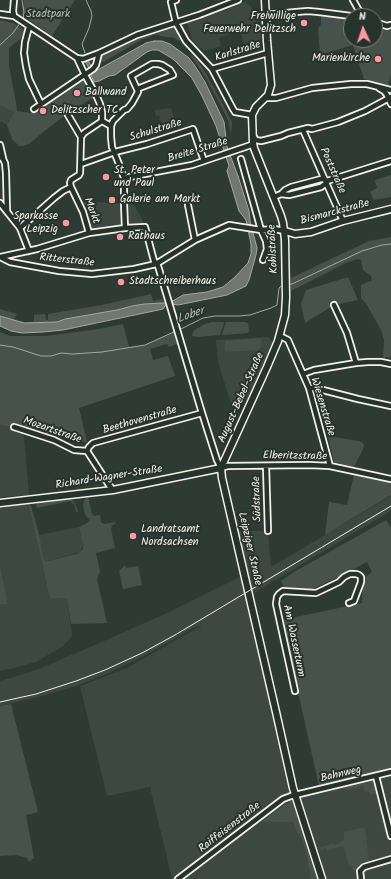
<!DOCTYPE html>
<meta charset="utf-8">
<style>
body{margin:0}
#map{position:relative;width:391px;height:879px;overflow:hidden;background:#2e3b34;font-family:Kalam,sans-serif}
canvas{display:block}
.north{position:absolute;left:343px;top:8px;width:40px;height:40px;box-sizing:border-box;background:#26332d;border:1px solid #787f78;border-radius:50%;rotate:357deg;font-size:11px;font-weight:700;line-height:16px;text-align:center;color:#f4f1e8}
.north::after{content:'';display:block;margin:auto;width:14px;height:18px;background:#ff9aa2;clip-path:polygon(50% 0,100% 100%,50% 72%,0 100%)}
</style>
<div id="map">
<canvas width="391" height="879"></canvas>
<div class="north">N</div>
</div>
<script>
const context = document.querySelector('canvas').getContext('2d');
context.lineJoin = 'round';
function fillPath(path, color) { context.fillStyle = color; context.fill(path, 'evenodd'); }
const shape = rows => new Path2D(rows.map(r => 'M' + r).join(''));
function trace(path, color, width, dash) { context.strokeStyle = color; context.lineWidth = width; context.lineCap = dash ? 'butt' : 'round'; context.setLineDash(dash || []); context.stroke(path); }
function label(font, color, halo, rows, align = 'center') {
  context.font = font + ' Kalam,sans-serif'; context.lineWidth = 4; context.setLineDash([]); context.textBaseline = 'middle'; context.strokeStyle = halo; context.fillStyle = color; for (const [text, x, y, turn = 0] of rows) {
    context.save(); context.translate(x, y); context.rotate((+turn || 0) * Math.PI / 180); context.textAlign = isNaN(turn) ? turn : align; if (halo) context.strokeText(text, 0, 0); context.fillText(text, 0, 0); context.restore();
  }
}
fillPath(shape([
 [246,1,256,13,259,19,261,45,245,48,240,31,219,38,221,46,204,51,193,42,187,23,227,10],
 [0,103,16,108,7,125,2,122,0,122],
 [171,108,175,123,162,127,159,115,156,116,155,110],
 [78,201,130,204,134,205,141,217,145,227,89,233],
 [268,337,273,342,248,399,231,404,218,362,216,340],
 [0,425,22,430,24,436,29,495,0,497],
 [391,496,391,511,254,593,253,591,246,595,292,801,318,789,391,773,391,879,172,879,150,787,107,796,80,686,127,668,197,628,202,627,197,626,144,656,111,672,79,685,46,695,0,706,0,681,21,675,41,668,97,644,165,614,242,576,244,584,250,581,238,531,268,531,271,567],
 [23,504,29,506,50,599,67,598,72,636,63,646,36,662,10,669,0,671,0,605,8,604,0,564,0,507],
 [79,527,83,546,80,552,48,561,45,560,43,557,39,535]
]), '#3c4841');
fillPath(shape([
 [24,0,75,0,52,36,22,15],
 [321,15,351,19,351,40,375,40,375,26,391,31,391,74,388,85,364,79,353,45,320,55,318,29,321,24],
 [0,20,13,23,26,31,25,35,9,48,9,66,16,103,17,111,31,113,68,89,77,83,83,81,85,81,94,97,68,113,42,133,29,144,23,146,19,146,12,139,7,125,14,112,0,105],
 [174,26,180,40,179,41,174,38,160,36,157,34,141,40,105,61,101,62,100,60,101,55,112,49,139,37],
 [189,53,198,61,205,72,227,112,232,123,231,134,228,120,222,108,206,78],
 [391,175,391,197,374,200,370,192,377,188,375,180],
 [391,237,391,357,386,357,383,359,384,340,381,330,367,305,361,298,361,285,367,282,372,281,371,276,363,270,361,260,358,259,348,262,291,291,291,278,369,241],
 [348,277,358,300,334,305,305,323,301,304,306,290],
 [151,294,153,301,162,299,164,303,144,304,132,306,117,310,65,319,57,322,24,323,0,316,0,309,17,314,14,319,24,322,34,322,34,315,45,314,46,320,48,320,48,314,102,305],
 [212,322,224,322,224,323,220,335,198,337,192,336,193,332,196,329,205,324],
 [226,322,245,322,248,323,249,331,248,333,223,335,222,334],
 [123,324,129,347,145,345,175,331,178,344,169,347,167,344,150,349,153,360,168,356,175,376,79,408,87,442,0,425,0,332,10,336,46,336,99,329],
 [262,338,261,347,258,350,225,352,225,341],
 [328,436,358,441,363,443,364,445,363,449,354,467,334,462],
 [354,475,391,483,391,495,325,535,329,502,347,505],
 [88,497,92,514,94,516,100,515,101,522,104,524,116,522,112,526,111,529,115,548,96,553,100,572,97,579,107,623,71,624,67,598,50,599,29,506,28,505,28,503,31,506,40,538,43,557,45,560,48,561,76,554,80,552,83,549,83,546,79,527,87,523,90,519,87,517,85,514,83,505,84,500],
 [69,499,72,500,75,503,78,512,76,512,74,503,72,504,71,501,37,508,36,505,38,502],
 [386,520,391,527,391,769,319,786,282,620,362,603,363,583,364,578,372,572,367,562,341,576,312,589,284,587,281,581,294,572],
 [0,564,8,604,0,605],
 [125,565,126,568,138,566,142,585,123,589,119,571],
 [11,704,38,812,26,815,34,858,29,862,27,858,16,855,0,856,0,706],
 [367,780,372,780,375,784,377,794,370,795,368,792,364,791,363,786,347,790,343,787,343,785],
 [290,800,293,803,304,832,313,857,313,863,317,879,310,879,310,873,306,853,302,838,296,830,293,822,262,822,284,805,289,804],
 [365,827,369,861,361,863,358,865,357,870,353,871,351,864,349,865,343,846,327,851,326,848,321,850,320,847,329,845,333,843,335,845,344,840,344,832]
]), '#48524c');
const water = shape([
 [154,41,162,41,170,44,189,58,195,66,205,82,224,122,227,147,238,176,249,211,250,221,257,248,256,255,249,280,246,286,227,295,178,305,172,304,166,305,163,309,149,312,63,330,43,332,22,333,11,331,0,326,0,316,24,323,57,322,65,319,117,310,132,306,144,304,164,303,171,302,183,295,207,292,223,287,235,277,248,263,251,254,251,244,246,220,239,211,227,171,229,166,216,126,202,96,192,78,173,59,158,50,152,50,147,52,115,75,109,76,99,81,94,82,91,75,92,74,85,61,88,60,92,68,92,69,94,72,146,43,154,41]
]);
fillPath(water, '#6f7770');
trace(water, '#a4a8a0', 1);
trace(shape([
 [22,0,24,12,23,19],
 [0,45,13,33,20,23],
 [85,53,82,44,89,28,92,16,91,11,86,0],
 [288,284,292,284,362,251,382,245,391,244],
 [179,330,203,318,215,316,239,316,250,315,271,308,277,305,279,288,283,285],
 [0,345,13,347,41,356,51,356,61,353,73,354,102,352,145,345,176,331]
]), '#a4a8a0', 1);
const street = shape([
 [176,0,171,2,176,23,186,41,212,69,233,109,235,112,252,115],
 [353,0,362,16],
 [0,14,14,16,77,58],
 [265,15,296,12,308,11,319,12,351,16],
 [14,16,13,11,14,0],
 [375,22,387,26,391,25],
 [29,27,25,42,24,53,26,66,29,79,41,104],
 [77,58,85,75,97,97,100,104,102,112,102,121,111,126,111,137,112,147,119,164,124,178,124,203,125,228],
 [77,58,83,59,99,53,137,35,199,15,238,0],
 [212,69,268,53],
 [379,88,384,91,387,95,391,104],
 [266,98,276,98,312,88,351,84,367,84,391,90],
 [34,109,93,69,96,65,99,53],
 [68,115,81,137,80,173,79,175,71,180,70,183,71,187,83,212,89,233],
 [111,126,113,121,124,110,127,109,132,103,138,92,137,89,173,75,170,70,162,65,158,64,152,64,131,76,137,89],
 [303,130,343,221],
 [253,136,256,140,261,141,281,136,288,133,308,128,312,129,338,122,365,111,391,97],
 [81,137,84,133,102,121],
 [0,145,3,158],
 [0,156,3,159,5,163,6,173,7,211],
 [241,159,261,230,266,241,267,249,263,260],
 [81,164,115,152,147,144,193,129,204,161],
 [124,178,192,165,251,145,253,143],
 [281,194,289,195,321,187,325,184,327,181,391,161],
 [274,197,281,194,285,190,291,187,321,179,324,179,327,181],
 [0,203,20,228,29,251],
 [188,205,195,240],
 [20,228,54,198,63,191,71,187],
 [0,257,37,249,89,233,125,228,145,227,154,261,158,266,202,413,217,460,221,468,228,466,309,465,330,466,391,479],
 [2,258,10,262,59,271,92,274,134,269,156,264,195,240,229,225,261,230,274,229,285,231],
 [334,305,347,333,356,363],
 [280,336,288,340,309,388,330,466],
 [303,374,314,370,356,363,368,362,381,362,391,364],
 [309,388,315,388,358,399,391,406],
 [14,427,54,440,74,450,87,451],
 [87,451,89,447,93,443,202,413],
 [87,451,109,485,113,490],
 [266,466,268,531],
 [295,691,276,604,277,597,279,594,283,591,316,593,339,582,344,577,350,574,356,574,359,575,361,577,361,582,355,598,354,601,349,603],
 [376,776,391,836],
 [178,879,283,799,291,796,391,772],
 [361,879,360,871,364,867,391,859]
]);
const secondary = shape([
 [285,231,295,234,311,232,343,221,391,209],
 [221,468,267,367,278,341,285,315,286,297,285,240,283,223,281,216,254,148,253,143,252,115,256,107,268,95,271,85,267,41,265,0],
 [221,468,222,478,276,712,293,788,322,879],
 [0,503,113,490,221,468]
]);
trace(street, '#f4f1e8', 8);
trace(secondary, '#f4f1e8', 9);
trace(street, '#26332d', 4.5);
trace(secondary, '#26332d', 6);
trace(shape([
 [0,702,36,694,76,681,105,670,142,653,175,635,391,506]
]), '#f4f1e8', 1);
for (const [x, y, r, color] of [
 [304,23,4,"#ff9aa2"],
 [378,59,4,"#ff9aa2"],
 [77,93,4,"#ff9aa2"],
 [43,111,4,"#ff9aa2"],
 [106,177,4,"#ff9aa2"],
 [112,200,4,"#ff9aa2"],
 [66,223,4,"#ff9aa2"],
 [120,237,4,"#ff9aa2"],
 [121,282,4,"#ff9aa2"],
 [133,536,4,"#ff9aa2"]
]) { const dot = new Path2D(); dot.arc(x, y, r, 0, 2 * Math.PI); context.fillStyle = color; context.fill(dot); trace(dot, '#26332d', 1.5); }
label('11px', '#b8b9b1', '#26332d', [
 ["Stadtpark",48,15]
]);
label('11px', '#f4f1e8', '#26332d', [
 ["Freiwillige",296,17,"right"],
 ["Feuerwehr Delitzsch",296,30,"right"],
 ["Marienkirche",370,59,"right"],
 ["Ballwand",85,93],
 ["Delitzscher TC",51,111],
 ["St. Peter",114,171],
 ["und Paul",114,184],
 ["Galerie am Markt",120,200],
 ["Sparkasse",58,217,"right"],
 ["Leipzig",58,230,"right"],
 ["Rathaus",128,237],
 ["Stadtschreiberhaus",129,282],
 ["Landratsamt",141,530],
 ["Nordsachsen",141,543]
], 'left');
label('11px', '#f4f1e8', '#26332d', [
 ["Karlstraße",238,52,-17],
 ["Schulstraße",156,131,-17],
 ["Breite Straße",198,151,-17],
 ["Poststraße",332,171,66],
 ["Markt",91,211,69],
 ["Bismarckstraße",335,213,-15],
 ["Kohlstraße",274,249,-93],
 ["Ritterstraße",67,261,6],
 ["August-Bebel-Straße",242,398,-66],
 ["Wiesenstraße",322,407,73],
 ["Beethovenstraße",140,421,-16],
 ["Mozartstraße",52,431,19],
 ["Elberitzstraße",295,457,1],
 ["Richard-Wagner-Straße",109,478,-9],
 ["Südstraße",258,499,-92],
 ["Leipziger Straße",249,549,77],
 ["Am Wasserturm",293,641,78],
 ["Bahnweg",341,775,-13],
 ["Raiffeisenstraße",230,828,-38]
]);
label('italic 12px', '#b8bab2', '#26332d', [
 ["Lober",191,316,-20]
]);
</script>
